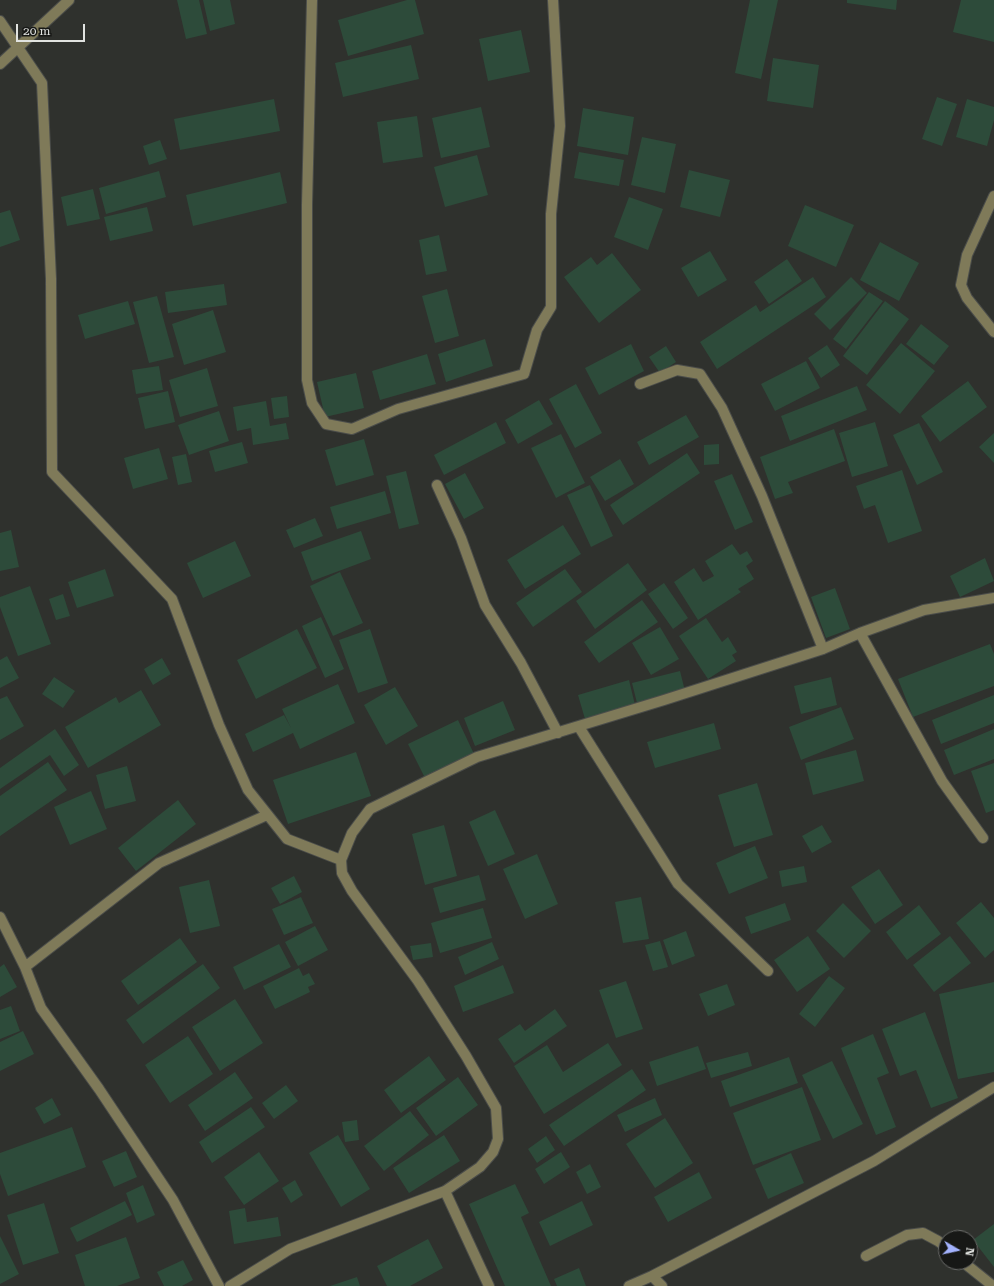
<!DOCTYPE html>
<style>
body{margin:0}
#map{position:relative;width:994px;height:1286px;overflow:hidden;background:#2f312d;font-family:"Roboto Serif",serif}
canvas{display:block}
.north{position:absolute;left:938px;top:1230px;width:40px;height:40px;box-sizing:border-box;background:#171816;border:1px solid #686967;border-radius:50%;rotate:99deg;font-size:11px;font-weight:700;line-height:16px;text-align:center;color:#e1e3e0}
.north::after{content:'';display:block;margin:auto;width:14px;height:18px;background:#a3b2fd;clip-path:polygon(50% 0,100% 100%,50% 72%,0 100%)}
.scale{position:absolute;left:16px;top:24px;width:69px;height:18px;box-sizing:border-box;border:2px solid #e1e3e0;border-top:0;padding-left:5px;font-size:12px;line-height:14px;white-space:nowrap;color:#e1e3e0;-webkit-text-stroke:3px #171816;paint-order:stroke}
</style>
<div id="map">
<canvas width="994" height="1286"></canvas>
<div class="north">N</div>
<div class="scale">20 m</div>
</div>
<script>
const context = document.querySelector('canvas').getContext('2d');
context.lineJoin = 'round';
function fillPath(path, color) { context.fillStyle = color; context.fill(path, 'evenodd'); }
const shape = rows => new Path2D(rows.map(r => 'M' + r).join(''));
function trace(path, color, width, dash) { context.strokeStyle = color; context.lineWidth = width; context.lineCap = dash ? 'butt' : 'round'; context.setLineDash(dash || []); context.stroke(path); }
fillPath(shape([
 [177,0,199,0,207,34,186,39],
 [203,0,230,0,235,24,210,31],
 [407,0,415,0,424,34,348,56,338,20],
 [750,0,778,0,761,79,735,73],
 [847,0,897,0,896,10,847,3],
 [961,0,994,0,994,42,953,32],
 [521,30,530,72,488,81,479,39],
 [411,45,419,79,343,97,335,63],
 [773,58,819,65,813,108,767,101],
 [937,97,957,104,942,146,922,139],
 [274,99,280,131,180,150,174,119],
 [967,99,994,107,994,120,987,146,956,137],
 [481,107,490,147,441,158,432,118],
 [583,108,634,117,628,155,577,146],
 [417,116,423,157,383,163,377,122],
 [642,137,676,144,665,193,631,185],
 [160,140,167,159,149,165,143,146],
 [579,152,624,160,619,186,574,178],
 [477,155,488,195,445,207,434,167],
 [689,170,730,180,720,217,680,207],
 [159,171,166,197,106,214,99,188],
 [280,172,287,203,193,226,186,195],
 [93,189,100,219,67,226,61,197],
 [629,197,663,209,648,250,614,237],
 [805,205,854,225,836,267,788,246],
 [147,207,153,231,110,241,104,217],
 [10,210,20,240,0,247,0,213],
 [439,235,447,271,426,275,419,240],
 [880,242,919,263,899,301,860,280],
 [710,251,727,280,698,297,681,268],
 [612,253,641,290,599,323,564,277,591,257,597,265],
 [787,259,802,281,769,304,754,282],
 [813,277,826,297,717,369,700,342,756,305,760,312],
 [851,277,867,293,830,330,814,314],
 [224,284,227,305,168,313,165,292],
 [447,289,459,336,435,343,422,296],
 [869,292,883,301,846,349,833,339],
 [157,296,174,357,149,363,133,302],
 [128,301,135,324,85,339,78,315],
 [885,301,909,319,867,375,843,356],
 [213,310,226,352,184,365,172,324],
 [921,324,949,346,934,365,906,344],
 [485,339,493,366,446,382,438,354],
 [901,343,935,371,900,414,866,385],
 [631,344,644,371,599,395,585,368],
 [827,345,840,365,821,378,808,358],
 [666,346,676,362,660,373,649,357],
 [427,354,436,384,380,400,372,371],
 [806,361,820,388,775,411,761,384],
 [159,366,163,390,136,394,132,370],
 [207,368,218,406,180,417,169,380],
 [356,373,364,408,325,417,317,382],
 [968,381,987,407,940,442,921,416],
 [576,384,602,433,575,448,549,399],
 [857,386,867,410,790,441,781,416],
 [168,391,175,422,145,429,138,398],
 [287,396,289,417,274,419,271,398],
 [539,400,553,424,518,444,505,420],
 [266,401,270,426,286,423,289,439,253,445,251,428,237,431,233,407],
 [219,411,229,441,189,455,178,425],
 [686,415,699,437,649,465,637,442],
 [496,422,506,443,444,475,434,455],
 [875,422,888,466,852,477,839,433],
 [919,423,943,472,917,485,893,435],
 [834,429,845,461,788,482,793,493,775,499,760,457],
 [994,433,994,463,979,447],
 [561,434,585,483,556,498,531,448],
 [364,439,374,475,336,486,325,450],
 [242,442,248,463,215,472,209,451],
 [719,444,719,464,704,465,704,445],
 [159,448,168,479,133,489,124,458],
 [687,453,700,473,623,525,610,505],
 [186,454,192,482,178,485,172,457],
 [620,459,634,484,605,501,590,477],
 [902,470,922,531,888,543,875,505,864,509,856,486],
 [406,471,419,524,399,529,386,476],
 [465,473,484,508,464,519,445,484],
 [732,474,753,522,735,530,714,481],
 [590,485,613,536,591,547,567,495],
 [385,491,391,513,337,529,330,507],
 [315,518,323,536,294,548,286,530],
 [563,525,581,554,525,589,507,560],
 [11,530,19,567,0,571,0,533],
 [361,531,371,559,312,581,301,552],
 [235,541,251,576,203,598,187,563],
 [732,544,740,555,747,551,753,561,746,566,754,579,738,589,741,592,698,620,674,582,694,568,703,582,714,576,705,561],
 [985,558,994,581,960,597,950,576],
 [628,563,647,590,595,629,576,601],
 [105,569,114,596,77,608,68,582],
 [565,569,582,592,533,627,516,603],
 [340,572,363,623,333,636,310,586],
 [664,583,688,618,673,629,648,594],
 [30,586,51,644,18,656,0,607,0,597],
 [835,588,850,629,826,638,811,597],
 [63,594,70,616,56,620,49,599],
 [642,600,658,622,599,663,584,642],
 [321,617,344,669,325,678,302,626],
 [706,618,722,642,728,637,737,652,732,655,736,661,708,679,679,636],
 [660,627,679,659,651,675,632,643],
 [297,629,317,668,256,699,237,660],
 [370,629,388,683,358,693,339,640],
 [990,644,994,654,994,686,913,717,898,679],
 [7,656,19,678,0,688,0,660],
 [162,658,171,674,153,685,144,669],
 [680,671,685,691,637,703,632,683],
 [54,677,75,691,63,708,42,694],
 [831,677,837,705,801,714,794,686],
 [629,680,635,705,585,719,578,695],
 [338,684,355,723,300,749,293,733,253,752,245,734,284,715,291,728,282,709],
 [395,687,418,726,386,745,364,705],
 [141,690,161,725,88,768,65,727,116,697,119,703],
 [994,695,994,723,941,744,932,720],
 [7,696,24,726,0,740,0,699],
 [503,701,515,730,475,746,464,718],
 [841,707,854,739,801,760,789,727],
 [458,720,474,754,425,778,408,744],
 [714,723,721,749,655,768,647,742],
 [55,729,79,765,64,776,50,755,0,789,0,768],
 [994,729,994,759,954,775,944,750],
 [856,750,864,781,813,795,805,763],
 [356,752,371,796,288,824,273,780],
 [48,762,67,790,0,836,0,796],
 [994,763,994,810,986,813,971,771],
 [127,766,136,801,105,809,96,775],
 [757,783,773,835,734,847,718,795],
 [91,791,107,829,70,845,54,807],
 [178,800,196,824,136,871,118,848],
 [495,810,515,854,488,866,469,822],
 [444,825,457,876,425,885,412,834],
 [822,825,832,842,812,853,802,836],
 [755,846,768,878,729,894,716,863],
 [537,854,558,904,525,919,503,869],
 [804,866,807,882,782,887,779,871],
 [879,869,903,905,875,924,851,887],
 [479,875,486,900,440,913,433,888],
 [294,876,302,892,280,904,271,888],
 [209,880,220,926,190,933,179,887],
 [301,897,313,923,284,935,272,909],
 [641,897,649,939,623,943,615,902],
 [981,902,994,918,994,950,985,958,956,923],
 [785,903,791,920,751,934,745,917],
 [843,903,871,931,844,958,816,931],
 [919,905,941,934,907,960,886,932],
 [483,908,492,938,440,953,431,923],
 [315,926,328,950,298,966,285,942],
 [686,931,695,956,672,965,663,940],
 [808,936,830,969,797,992,774,960],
 [950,936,971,963,934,992,913,965],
 [180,938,197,962,138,1005,121,981],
 [660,941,668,967,653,971,645,945],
 [492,942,499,959,465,975,458,957],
 [431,943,433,957,413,960,410,946],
 [279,944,291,967,244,990,233,967],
 [4,964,17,987,0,997,0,967],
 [203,964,220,988,143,1044,126,1020],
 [503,965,514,993,463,1012,454,986],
 [299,968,303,976,309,973,315,984,308,987,310,992,275,1009,263,986],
 [829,976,845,988,815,1027,799,1014],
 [626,981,643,1029,616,1038,599,990],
 [994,982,994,1072,958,1079,939,994],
 [727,984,735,1005,708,1016,699,994],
 [235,999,263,1043,220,1071,192,1027],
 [11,1006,20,1031,0,1039,0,1010],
 [555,1009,567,1026,514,1063,498,1039,520,1024,525,1031],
 [925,1012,958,1098,931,1108,916,1070,900,1076,882,1029],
 [23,1031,34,1054,0,1071,0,1042],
 [873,1034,889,1073,877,1078,896,1127,876,1135,841,1048],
 [188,1036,213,1074,170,1103,145,1065],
 [608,1043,622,1065,544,1114,514,1066,547,1045,563,1072],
 [698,1046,706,1069,657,1086,649,1062],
 [748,1052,752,1066,711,1078,706,1063],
 [429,1056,446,1080,401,1113,384,1090],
 [789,1057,798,1083,730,1107,721,1081],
 [832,1061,863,1124,833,1139,802,1075],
 [632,1069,646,1090,564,1146,549,1125],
 [235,1072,253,1098,205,1131,188,1105],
 [458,1077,478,1105,436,1136,416,1108],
 [286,1085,298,1101,274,1119,262,1103],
 [802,1087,821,1140,753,1165,733,1113],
 [52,1098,61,1115,44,1124,35,1108],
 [655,1098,662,1115,625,1132,617,1115],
 [251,1107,265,1127,212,1163,199,1142],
 [410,1111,429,1135,384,1171,364,1146],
 [665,1118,693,1163,655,1188,626,1144],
 [357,1120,359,1140,345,1142,342,1122],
 [72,1127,86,1167,8,1196,0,1174,0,1153],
 [338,1135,370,1189,341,1207,309,1153],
 [444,1135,460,1161,409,1193,393,1168],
 [546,1136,555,1150,537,1163,528,1149],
 [126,1151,137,1177,114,1187,102,1161],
 [259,1152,279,1181,244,1205,224,1177],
 [561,1152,570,1167,544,1184,535,1169],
 [791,1153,804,1183,768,1199,755,1169],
 [590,1164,601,1187,587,1194,576,1172],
 [699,1172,712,1198,668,1222,654,1197],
 [295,1180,303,1195,291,1203,282,1188],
 [515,1184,529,1213,521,1217,551,1286,505,1286,469,1204],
 [143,1185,155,1215,137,1223,126,1193],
 [125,1201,132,1215,77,1242,70,1228],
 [582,1201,593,1225,550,1246,539,1222],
 [44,1203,59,1253,23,1265,7,1215],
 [245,1208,247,1222,278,1217,281,1236,234,1244,229,1211],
 [994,1224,994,1267,973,1240],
 [0,1236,19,1274,0,1284],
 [126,1237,140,1278,117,1286,85,1286,75,1255],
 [428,1239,443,1268,410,1286,387,1286,377,1266],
 [183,1260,193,1280,182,1286,164,1286,157,1272],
 [579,1268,586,1286,557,1286,554,1279],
 [357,1277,360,1286,330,1286]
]), '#2d4b3a');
const minor = shape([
 [312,0,307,205,307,380,312,403,326,424,352,429,398,409,524,374,537,330,551,307,551,214,560,126,553,0],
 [0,21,42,83,51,279,52,472,172,599,219,725,248,790,287,839,341,860],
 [0,64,69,0],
 [994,196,967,255,961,285,967,298,994,332],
 [640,384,677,370,700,374,722,408,762,496,823,649],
 [437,485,461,538,485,605,521,663,558,733],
 [860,633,942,781,983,838],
 [579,727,678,884,768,971],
 [0,917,25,967,41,1008,99,1089,173,1200,219,1286],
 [25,967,159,863,267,815],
 [445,1191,489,1286],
 [866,1256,907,1235,923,1233,938,1241,946,1247],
 [963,1262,993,1286],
 [652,1276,874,1161,994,1087],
 [230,1286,290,1249,445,1191,480,1167,493,1152,498,1139,496,1108,466,1056,418,981,352,891,342,873,341,860,352,833,370,809,477,757,664,700,823,649,860,633,924,610,994,598],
 [629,1286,652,1276,662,1286]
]);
trace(minor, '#4b4d4a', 12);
trace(minor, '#7f7a59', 10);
</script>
